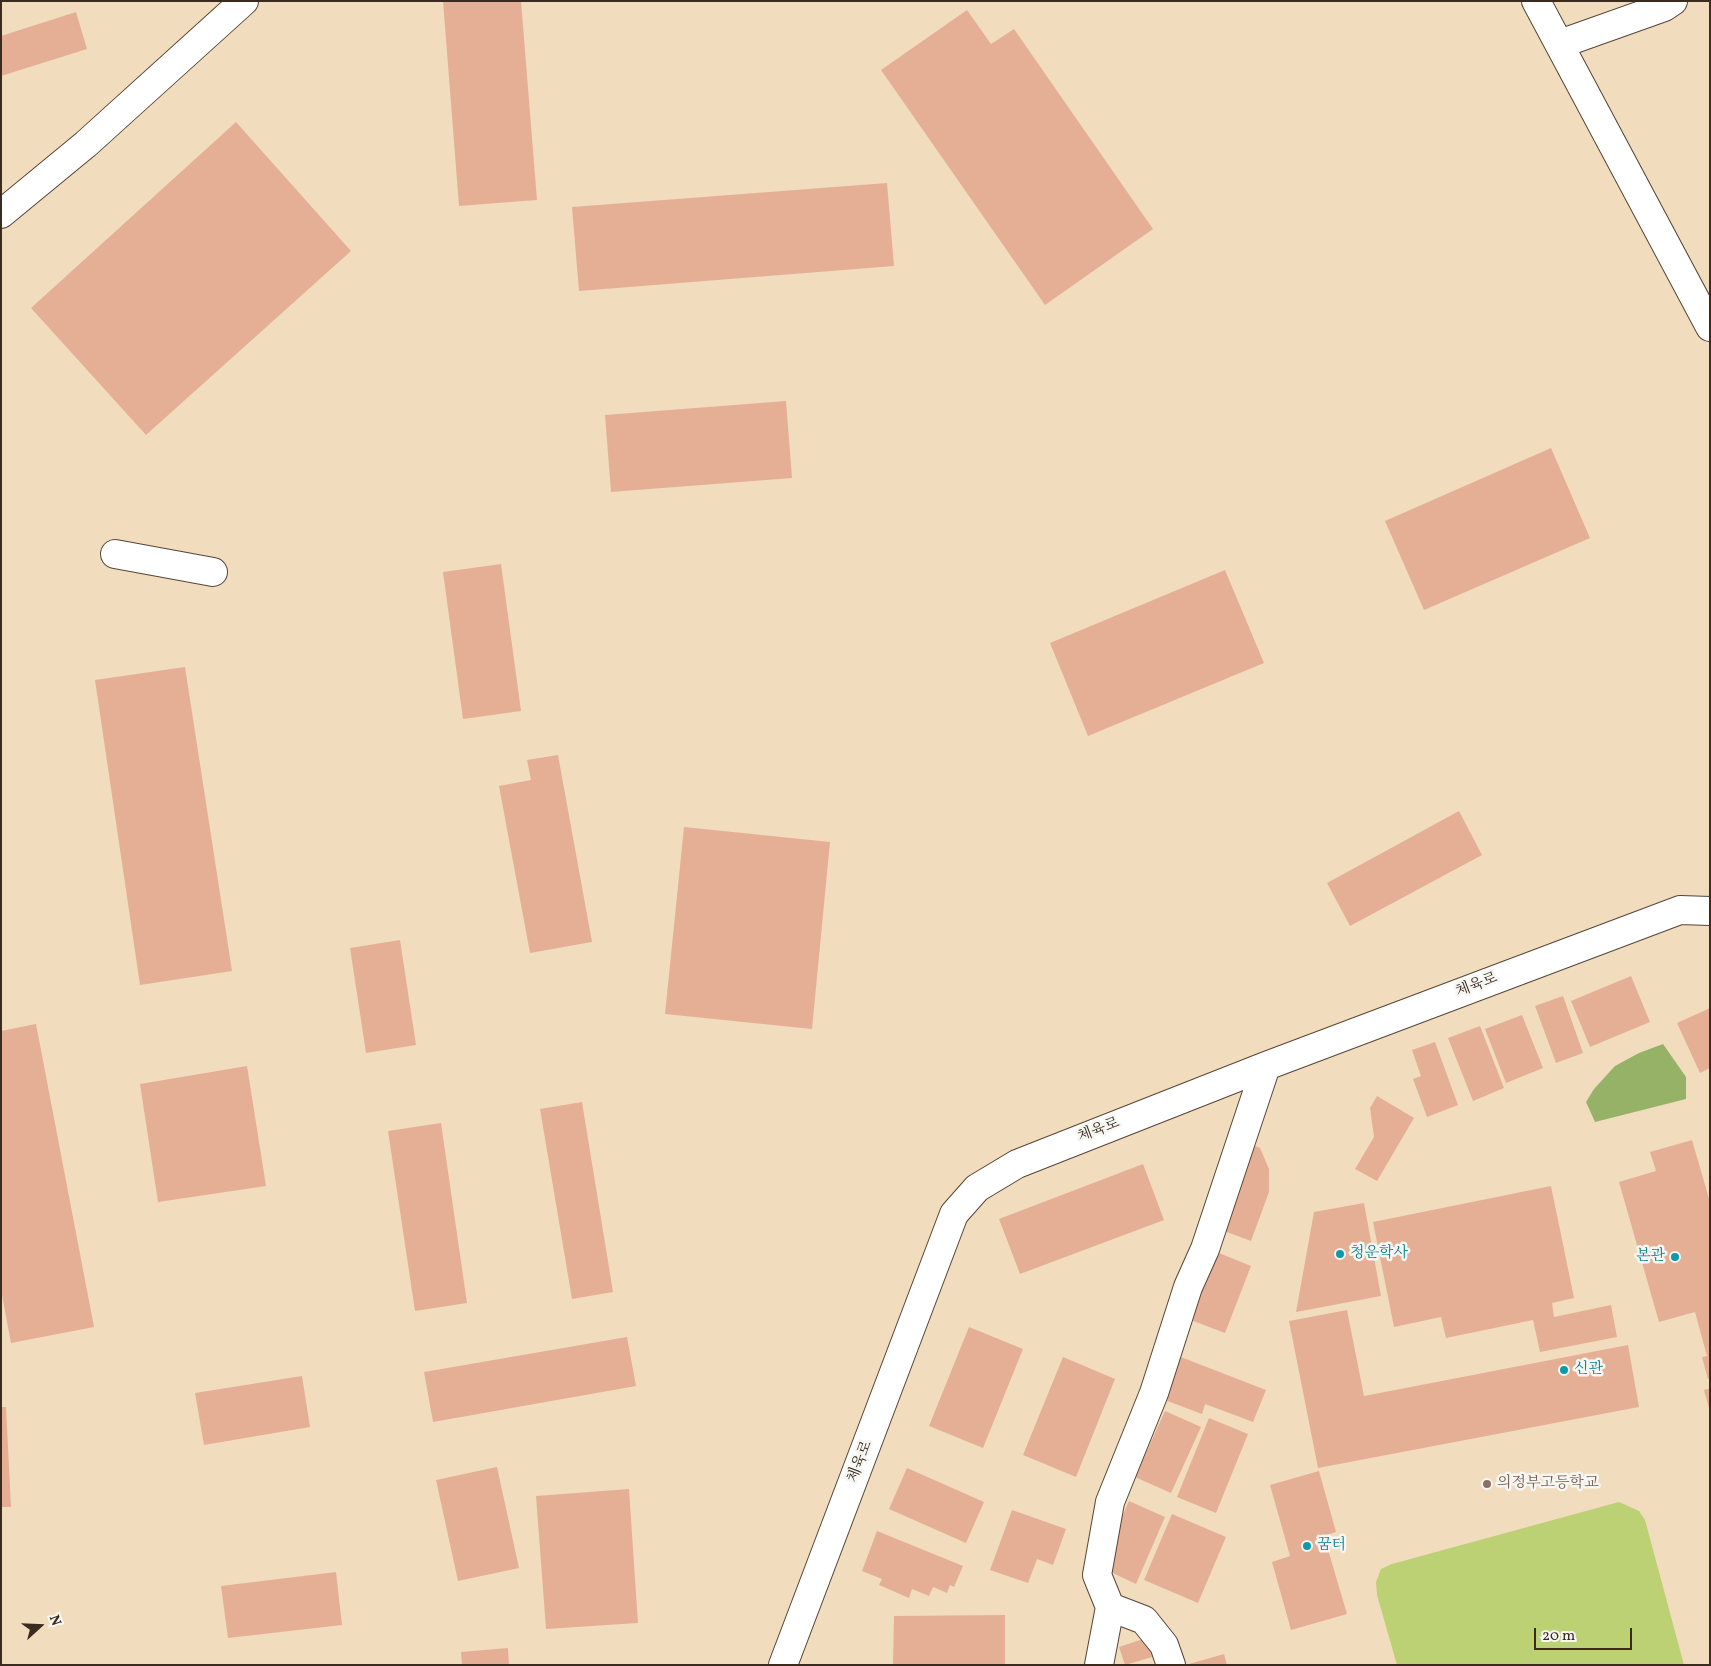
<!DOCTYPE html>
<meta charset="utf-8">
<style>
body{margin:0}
#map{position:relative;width:1711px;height:1666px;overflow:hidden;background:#f2dcbe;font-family:Vollkorn,serif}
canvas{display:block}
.frame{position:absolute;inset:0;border:2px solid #3b2a1e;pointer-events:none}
.north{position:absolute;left:15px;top:1601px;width:50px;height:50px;-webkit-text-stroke:4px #f6f6f2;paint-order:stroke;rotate:70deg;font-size:14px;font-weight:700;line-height:20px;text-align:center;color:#3b2a1e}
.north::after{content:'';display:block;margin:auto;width:18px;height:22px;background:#3b2a1e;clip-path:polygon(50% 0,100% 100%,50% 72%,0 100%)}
.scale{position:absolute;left:1534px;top:1628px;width:98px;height:22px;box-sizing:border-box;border:2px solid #3b2a1e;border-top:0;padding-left:6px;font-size:15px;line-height:18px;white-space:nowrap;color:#3b2a1e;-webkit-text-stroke:4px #f6f6f2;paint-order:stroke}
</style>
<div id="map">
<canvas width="1711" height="1666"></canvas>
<div class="frame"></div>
<div class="north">N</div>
<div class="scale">20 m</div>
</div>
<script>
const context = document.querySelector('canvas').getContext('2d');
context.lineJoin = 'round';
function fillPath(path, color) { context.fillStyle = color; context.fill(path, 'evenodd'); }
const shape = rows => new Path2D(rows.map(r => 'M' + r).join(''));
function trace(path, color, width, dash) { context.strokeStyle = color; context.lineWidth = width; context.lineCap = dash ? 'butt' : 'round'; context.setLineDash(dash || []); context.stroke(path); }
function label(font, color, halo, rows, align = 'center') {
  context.font = font + ' Vollkorn,"Noto Serif KR",serif'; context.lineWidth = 5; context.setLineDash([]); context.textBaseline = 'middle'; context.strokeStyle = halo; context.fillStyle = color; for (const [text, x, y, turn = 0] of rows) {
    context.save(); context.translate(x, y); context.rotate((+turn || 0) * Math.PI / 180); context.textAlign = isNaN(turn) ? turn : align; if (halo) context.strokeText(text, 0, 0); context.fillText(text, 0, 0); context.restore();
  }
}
fillPath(shape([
 [1619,1502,1639,1511,1645,1520,1684,1665,1397,1665,1377,1595,1376,1582,1381,1569,1392,1564]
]), '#bcd074');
fillPath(shape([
 [1663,1044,1686,1077,1686,1099,1595,1122,1586,1102,1594,1089,1615,1066,1639,1053]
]), '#95b266');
fillPath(shape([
 [443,1,521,1,537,200,459,206],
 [967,10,991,44,1014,29,1153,229,1045,305,881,70],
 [76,12,87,49,1,76,1,36],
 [236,122,351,251,146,435,31,308],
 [887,183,894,266,579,291,572,207],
 [786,401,792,478,611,492,605,415],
 [1551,448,1590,538,1424,610,1385,521],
 [501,564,521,711,463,719,443,572],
 [1225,570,1264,663,1088,736,1050,643],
 [185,667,232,971,140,985,95,680],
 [558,755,592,942,530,953,499,786,531,780,527,760],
 [1459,811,1482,855,1350,926,1327,883],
 [684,827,830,842,812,1029,665,1014],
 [400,940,416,1045,366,1053,350,948],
 [1631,976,1650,1022,1590,1047,1571,1001],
 [1563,996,1583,1053,1556,1063,1535,1006],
 [1710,1008,1710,1068,1700,1073,1677,1023],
 [1522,1015,1543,1068,1506,1083,1485,1029],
 [36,1024,94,1327,11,1343,1,1290,1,1031],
 [1480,1026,1504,1088,1473,1101,1448,1038],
 [1435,1042,1458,1105,1427,1117,1413,1079,1421,1076,1412,1050],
 [247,1066,266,1186,158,1202,140,1084],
 [1377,1096,1414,1118,1377,1181,1355,1169,1374,1137,1370,1108],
 [582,1102,613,1292,572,1299,540,1109],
 [441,1123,467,1303,415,1311,388,1131],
 [1692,1140,1710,1202,1710,1379,1708,1379,1702,1357,1707,1356,1695,1312,1659,1322,1619,1182,1656,1171,1650,1152],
 [1248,1143,1260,1148,1269,1169,1269,1192,1251,1241,1216,1228],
 [1143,1164,1164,1220,1020,1274,999,1219],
 [1551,1186,1574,1298,1552,1303,1554,1317,1611,1305,1617,1337,1540,1352,1533,1320,1446,1338,1441,1317,1394,1327,1373,1222],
 [1364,1203,1381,1296,1296,1312,1314,1212],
 [1214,1251,1251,1266,1225,1333,1188,1319],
 [1347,1310,1364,1396,1628,1345,1639,1407,1318,1468,1289,1321],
 [969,1327,1023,1349,983,1448,929,1426],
 [627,1337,636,1386,433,1422,424,1372],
 [1173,1354,1266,1390,1253,1422,1205,1404,1202,1414,1157,1397],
 [1063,1357,1115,1379,1076,1477,1023,1455],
 [302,1376,310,1427,204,1445,195,1393],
 [1710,1388,1710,1408,1709,1408,1704,1390],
 [1,1407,6,1407,11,1507,1,1507],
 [1165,1411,1201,1427,1171,1493,1135,1477],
 [1209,1418,1248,1434,1216,1513,1177,1497],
 [497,1467,519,1568,458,1581,436,1480],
 [907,1468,984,1502,966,1543,889,1509],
 [1319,1471,1336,1532,1324,1536,1347,1614,1291,1630,1272,1562,1290,1556,1270,1485],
 [629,1489,638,1623,546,1629,536,1496],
 [1129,1501,1165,1517,1136,1584,1100,1567],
 [1012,1510,1066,1529,1053,1565,1037,1559,1028,1583,990,1570],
 [1172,1514,1226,1537,1198,1603,1144,1580],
 [877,1531,963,1566,954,1587,950,1585,947,1593,933,1587,929,1596,912,1589,909,1598,879,1585,882,1579,862,1571],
 [336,1572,342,1625,228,1638,221,1586],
 [1005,1615,1005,1665,893,1664,894,1616],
 [1146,1638,1152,1657,1125,1665,1119,1647],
 [508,1648,509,1665,462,1665,461,1652],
 [1224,1654,1227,1665,1189,1665,1189,1664]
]), '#e5af95');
const minor = shape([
 [1536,1,1710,327],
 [1560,44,1664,7,1673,1],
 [1,214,86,144,244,1],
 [115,554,213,572],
 [1110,1607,1097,1575,1110,1502,1154,1393,1188,1287,1205,1249,1266,1066],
 [783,1665,954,1214,977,1188,1017,1164,1266,1066,1680,910,1710,911],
 [1099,1665,1110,1607,1144,1620,1164,1645,1171,1665]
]);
trace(minor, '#564536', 30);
trace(minor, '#fff', 28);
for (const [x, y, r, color] of [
 [1340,1254,5,"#0f9aa8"],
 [1675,1257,5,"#0f9aa8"],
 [1564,1370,5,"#0f9aa8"],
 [1487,1484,5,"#8d6e63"],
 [1307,1546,5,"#0f9aa8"]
]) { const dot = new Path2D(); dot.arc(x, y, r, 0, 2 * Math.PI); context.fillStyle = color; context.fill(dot); trace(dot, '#f6f6f2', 2); }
label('15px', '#3b2a1e', '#f6f6f2', [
 ["체육로",1477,986,-21],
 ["체육로",1099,1131,-21],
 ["체육로",861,1462,-69]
]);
label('15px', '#0d838f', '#f6f6f2', [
 ["청운학사",1350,1254],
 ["본관",1665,1257,"right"],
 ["신관",1574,1370],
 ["꿈터",1317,1546]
], 'left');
label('15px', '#785e54', '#f6f6f2', [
 ["의정부고등학교",1497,1484]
], 'left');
</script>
